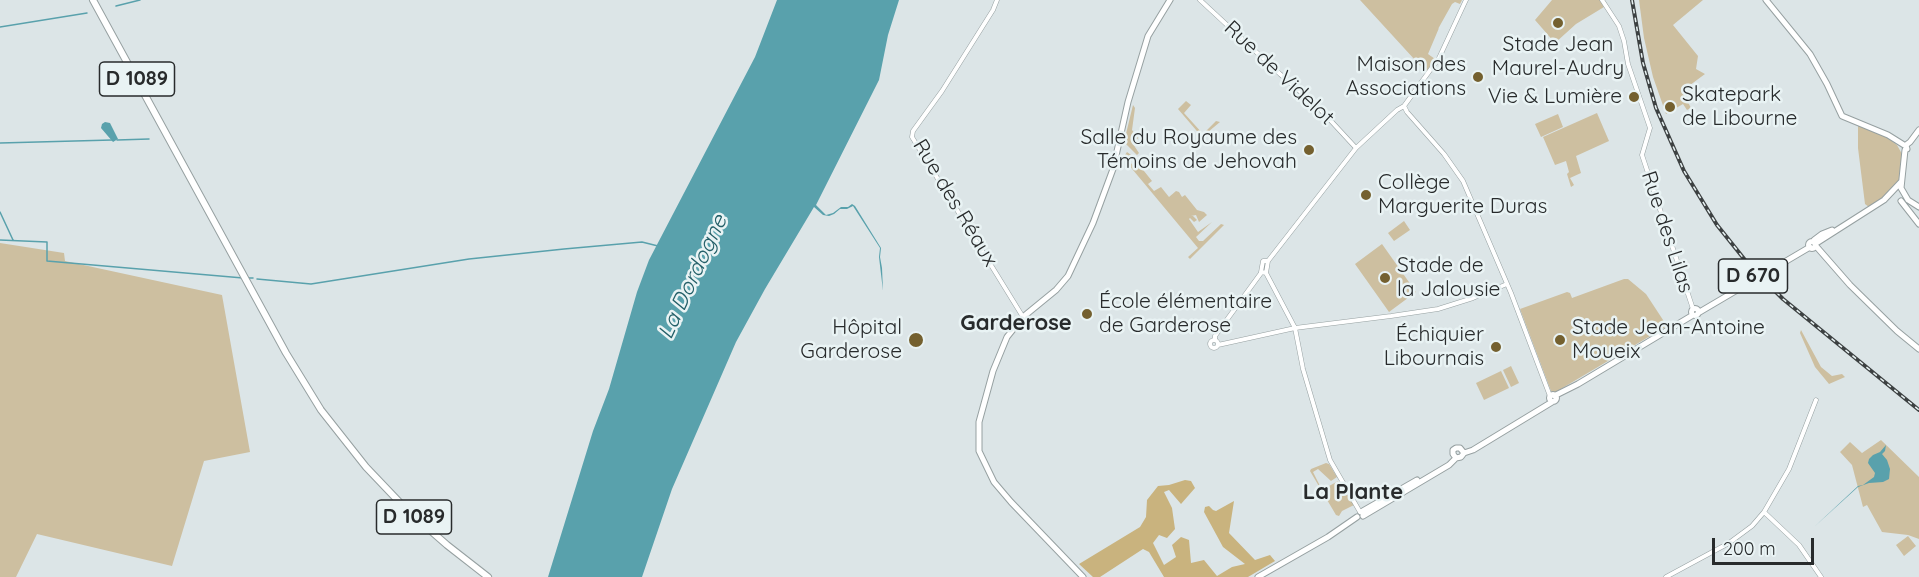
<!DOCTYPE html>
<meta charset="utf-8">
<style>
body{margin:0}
#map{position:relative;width:1919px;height:577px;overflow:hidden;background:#dce5e7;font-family:Quicksand,sans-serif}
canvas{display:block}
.scale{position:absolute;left:1712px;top:538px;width:102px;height:27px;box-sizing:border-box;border:3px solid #282b2c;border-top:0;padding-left:8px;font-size:18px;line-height:21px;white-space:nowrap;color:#282b2c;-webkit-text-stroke:4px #e9f3f4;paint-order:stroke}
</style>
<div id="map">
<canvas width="1919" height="577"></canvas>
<div class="scale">200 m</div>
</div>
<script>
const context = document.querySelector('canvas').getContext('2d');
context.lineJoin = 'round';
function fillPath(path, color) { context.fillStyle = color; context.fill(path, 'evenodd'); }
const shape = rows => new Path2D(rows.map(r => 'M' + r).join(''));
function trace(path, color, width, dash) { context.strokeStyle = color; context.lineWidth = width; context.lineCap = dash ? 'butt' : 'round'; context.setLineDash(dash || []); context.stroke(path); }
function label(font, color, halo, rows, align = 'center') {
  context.font = font + ' Quicksand,sans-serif'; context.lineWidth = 5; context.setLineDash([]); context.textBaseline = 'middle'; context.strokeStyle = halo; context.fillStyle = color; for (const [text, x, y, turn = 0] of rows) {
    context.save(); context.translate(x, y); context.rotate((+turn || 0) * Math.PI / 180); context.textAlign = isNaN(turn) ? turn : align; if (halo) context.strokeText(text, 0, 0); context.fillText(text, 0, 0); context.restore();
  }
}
fillPath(shape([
 [1360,0,1462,0,1460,4,1455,2,1452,4,1438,29,1439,28,1428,54,1435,59,1426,72],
 [1552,0,1600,0,1604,7,1576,24,1555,43,1535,20],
 [1639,0,1703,0,1673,25,1698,56,1696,69,1705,74,1682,91,1691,108,1687,110,1683,104,1666,114,1653,77,1644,38],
 [1186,101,1191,105,1184,113,1203,134,1216,121,1220,122,1202,137,1178,109],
 [1133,105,1135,108,1132,130,1138,138,1133,144,1139,153,1137,155,1124,142],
 [1597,113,1609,141,1576,156,1581,173,1570,178,1574,185,1571,187,1567,174,1569,172,1566,161,1555,165,1543,137],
 [1558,114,1563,127,1541,137,1535,124],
 [1858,125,1888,138,1897,145,1902,154,1900,180,1887,196,1869,207,1865,204,1858,148],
 [1127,152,1134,157,1130,162,1136,169,1140,166,1152,181,1148,184,1154,191,1161,187,1169,197,1176,191,1179,192,1182,197,1185,195,1197,210,1204,212,1207,215,1199,222,1196,215,1191,216,1193,216,1197,220,1194,222,1190,218,1189,219,1198,232,1212,222,1196,237,1199,241,1203,241,1221,224,1224,225,1190,259,1188,257,1198,248,1123,158],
 [1404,221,1410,230,1394,241,1388,233],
 [0,243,64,253,65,261,222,295,250,452,204,461,172,566,37,534,16,577,0,577],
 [1382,244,1416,292,1389,312,1355,264],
 [1624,279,1628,279,1646,294,1667,326,1554,393,1551,391,1520,309,1567,292,1570,293,1572,298],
 [1801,330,1821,367,1832,376,1842,374,1845,377,1829,384,1815,367,1800,333],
 [1511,366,1519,383,1511,387,1503,370],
 [1501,371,1509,388,1484,400,1476,383],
 [1881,440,1919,477,1919,539,1908,535,1882,532,1867,505,1863,507,1852,465,1840,452,1850,442,1862,453],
 [1326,463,1329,464,1337,477,1331,481,1318,469,1313,472,1322,490,1338,481,1354,505,1342,511,1339,516,1336,515,1310,471,1311,469],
 [1908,536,1916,546,1904,556,1896,545]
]), '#cdbfa0');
fillPath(shape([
 [1185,480,1191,481,1195,488,1181,504,1169,490,1164,492,1172,508,1175,529,1167,538,1159,535,1153,543,1164,565,1176,557,1172,545,1181,537,1189,540,1191,563,1204,560,1217,576,1232,567,1245,564,1223,547,1204,512,1205,507,1209,506,1213,510,1216,511,1234,501,1229,533,1255,560,1270,555,1275,561,1248,577,1164,577,1149,552,1143,549,1100,577,1093,577,1079,564,1140,527,1146,517,1147,500,1158,486,1169,485]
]), '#c9b37e');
fillPath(shape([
 [777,0,899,0,888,35,879,80,816,205,826,215,833,213,841,207,848,207,852,204,855,206,881,248,880,257,882,268,883,291,879,257,880,248,853,206,847,209,840,209,834,214,829,216,823,215,814,207,765,289,736,342,672,489,642,577,548,577,593,431,609,389,637,292,649,260,755,57],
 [105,122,110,123,118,139,113,142,101,128,102,124],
 [1886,445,1885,451,1882,454,1887,460,1890,469,1889,479,1883,482,1869,483,1858,487,1814,527,1858,486,1863,485,1874,477,1875,473,1868,463,1869,459,1873,455,1880,452]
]), '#59a1ac');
trace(shape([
 [116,6,140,0],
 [0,27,87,13],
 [117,140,149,139],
 [0,143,112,140],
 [0,212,13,240],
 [0,240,47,242,47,261,243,278],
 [248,278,253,278],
 [257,279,311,284,469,259,564,249,642,242,658,246]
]), '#59a1ac', 1.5);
const minor = shape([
 [997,0,993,10,942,91,913,131,912,137,1023,317],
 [1200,0,1280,74,1319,108,1356,148],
 [1602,0,1619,26,1624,41,1628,64,1650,128,1642,155,1693,309],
 [1404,106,1407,112,1444,154,1463,181,1511,293,1550,396],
 [1404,106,1439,58,1466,0],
 [1268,261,1263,261,1261,272,1266,273,1295,328,1303,369,1330,460,1360,512],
 [1266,273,1268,261,1356,148,1397,110,1404,106],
 [1215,340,1215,336,1261,273],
 '1210 344a4 4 0 1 1 8 0a4 4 0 1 1-8 0Z',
 [1218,345,1295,328,1391,316,1438,309,1473,298,1507,284],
 [1764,512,1799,545,1821,577],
 [1666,577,1729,543,1752,526,1764,512,1789,469,1816,400]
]);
const major = shape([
 [1766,0,1810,54,1827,84,1842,116,1888,135,1904,145],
 [1907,149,1906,145,1910,142,1919,130],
 [1905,150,1901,188,1908,200,1919,207],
 [1901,201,1919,224],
 [1814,240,1822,234,1832,230],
 '1808.5 245a3.5 3.5 0 1 1 7 0a3.5 3.5 0 1 1-7 0Z',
 [1815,244,1884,200,1901,182],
 [1815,245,1850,285,1897,331,1919,349],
 [1745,282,1768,268],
 '1691.5 312a3.5 3.5 0 1 1 7 0a3.5 3.5 0 1 1-7 0Z',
 [1698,313,1810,247],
 '1549.5 398a3.5 3.5 0 1 1 7 0a3.5 3.5 0 1 1-7 0Z',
 [1554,396,1578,384,1693,315],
 [1464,453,1473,450,1552,402],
 [1361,512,1417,480],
 [1363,516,1449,465,1456,458,1461,457,1464,453,1460,448,1456,448,1453,450,1453,454,1456,458],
 [1083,577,1011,502,994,482,979,451,979,422,993,371,1007,337,1023,317,1056,290,1068,276,1093,223,1113,169,1128,102,1148,36,1170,0],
 [1258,577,1328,537,1357,517]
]);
const highway = shape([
 [93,0,286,353,321,410,366,467,406,509,447,545,488,577]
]);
trace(minor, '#96a0a1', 5);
trace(major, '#96a0a1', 7);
trace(highway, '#96a0a1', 8);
trace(minor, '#fff', 4);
trace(major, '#fff', 5);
trace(highway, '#fff', 6);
const rail = shape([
 [1632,0,1643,63,1656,108,1684,171,1717,225,1749,265,1783,299,1919,410]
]);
trace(rail, '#3d4142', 4);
trace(rail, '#e9f3f4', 1.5, [4.5]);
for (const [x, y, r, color] of [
 [1558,23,6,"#74602f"],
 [1478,77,6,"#74602f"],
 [1634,97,6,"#74602f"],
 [1670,107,6,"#74602f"],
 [1309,150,6,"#74602f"],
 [1366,195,6,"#74602f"],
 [1385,278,6,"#74602f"],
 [1087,314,6,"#74602f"],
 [916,340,8,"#74602f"],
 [1560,340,6,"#74602f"],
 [1496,347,6,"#74602f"]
]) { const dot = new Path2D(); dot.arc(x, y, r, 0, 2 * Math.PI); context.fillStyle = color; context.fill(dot); trace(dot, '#e9f3f4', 2); }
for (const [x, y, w] of [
 [137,79,75],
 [1753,276,69],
 [414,517,75]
]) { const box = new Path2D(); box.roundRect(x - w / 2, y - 17, w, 34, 4.5); context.fillStyle = '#e9f3f4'; context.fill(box); trace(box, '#282b2c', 1.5); }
label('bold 20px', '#282b2c', null, [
 ["D 1089",137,79],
 ["D 670",1753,276],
 ["D 1089",414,517]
]);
label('21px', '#282b2c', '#e9f3f4', [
 ["Stade Jean",1558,45,"center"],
 ["Maurel-Audry",1558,69,"center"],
 ["Maison des",1466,65],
 ["Associations",1466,89],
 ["Skatepark",1682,95,"left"],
 ["de Libourne",1682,119,"left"],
 ["Vie & Lumière",1622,97],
 ["Salle du Royaume des",1297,138],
 ["Témoins de Jehovah",1297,162],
 ["Collège",1378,183,"left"],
 ["Marguerite Duras",1378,207,"left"],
 ["Stade de",1397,266,"left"],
 ["la Jalousie",1397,290,"left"],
 ["École élémentaire",1099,302,"left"],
 ["de Garderose",1099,326,"left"],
 ["Hôpital",902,328],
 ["Garderose",902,352],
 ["Stade Jean-Antoine",1572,328,"left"],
 ["Moueix",1572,352,"left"],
 ["Échiquier",1484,335],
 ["Libournais",1484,359]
], 'right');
label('21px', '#282b2c', '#e9f3f4', [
 ["Rue de Videlot",1279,73,43],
 ["Rue des Réaux",955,203,59],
 ["Rue des Lilas",1667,232,72]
]);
label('italic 22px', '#235f68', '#e9f3f4', [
 ["La Dordogne",693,277,-65]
]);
label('bold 22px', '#282b2c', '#e9f3f4', [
 ["Garderose",1016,323],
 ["La Plante",1353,492]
]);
</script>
